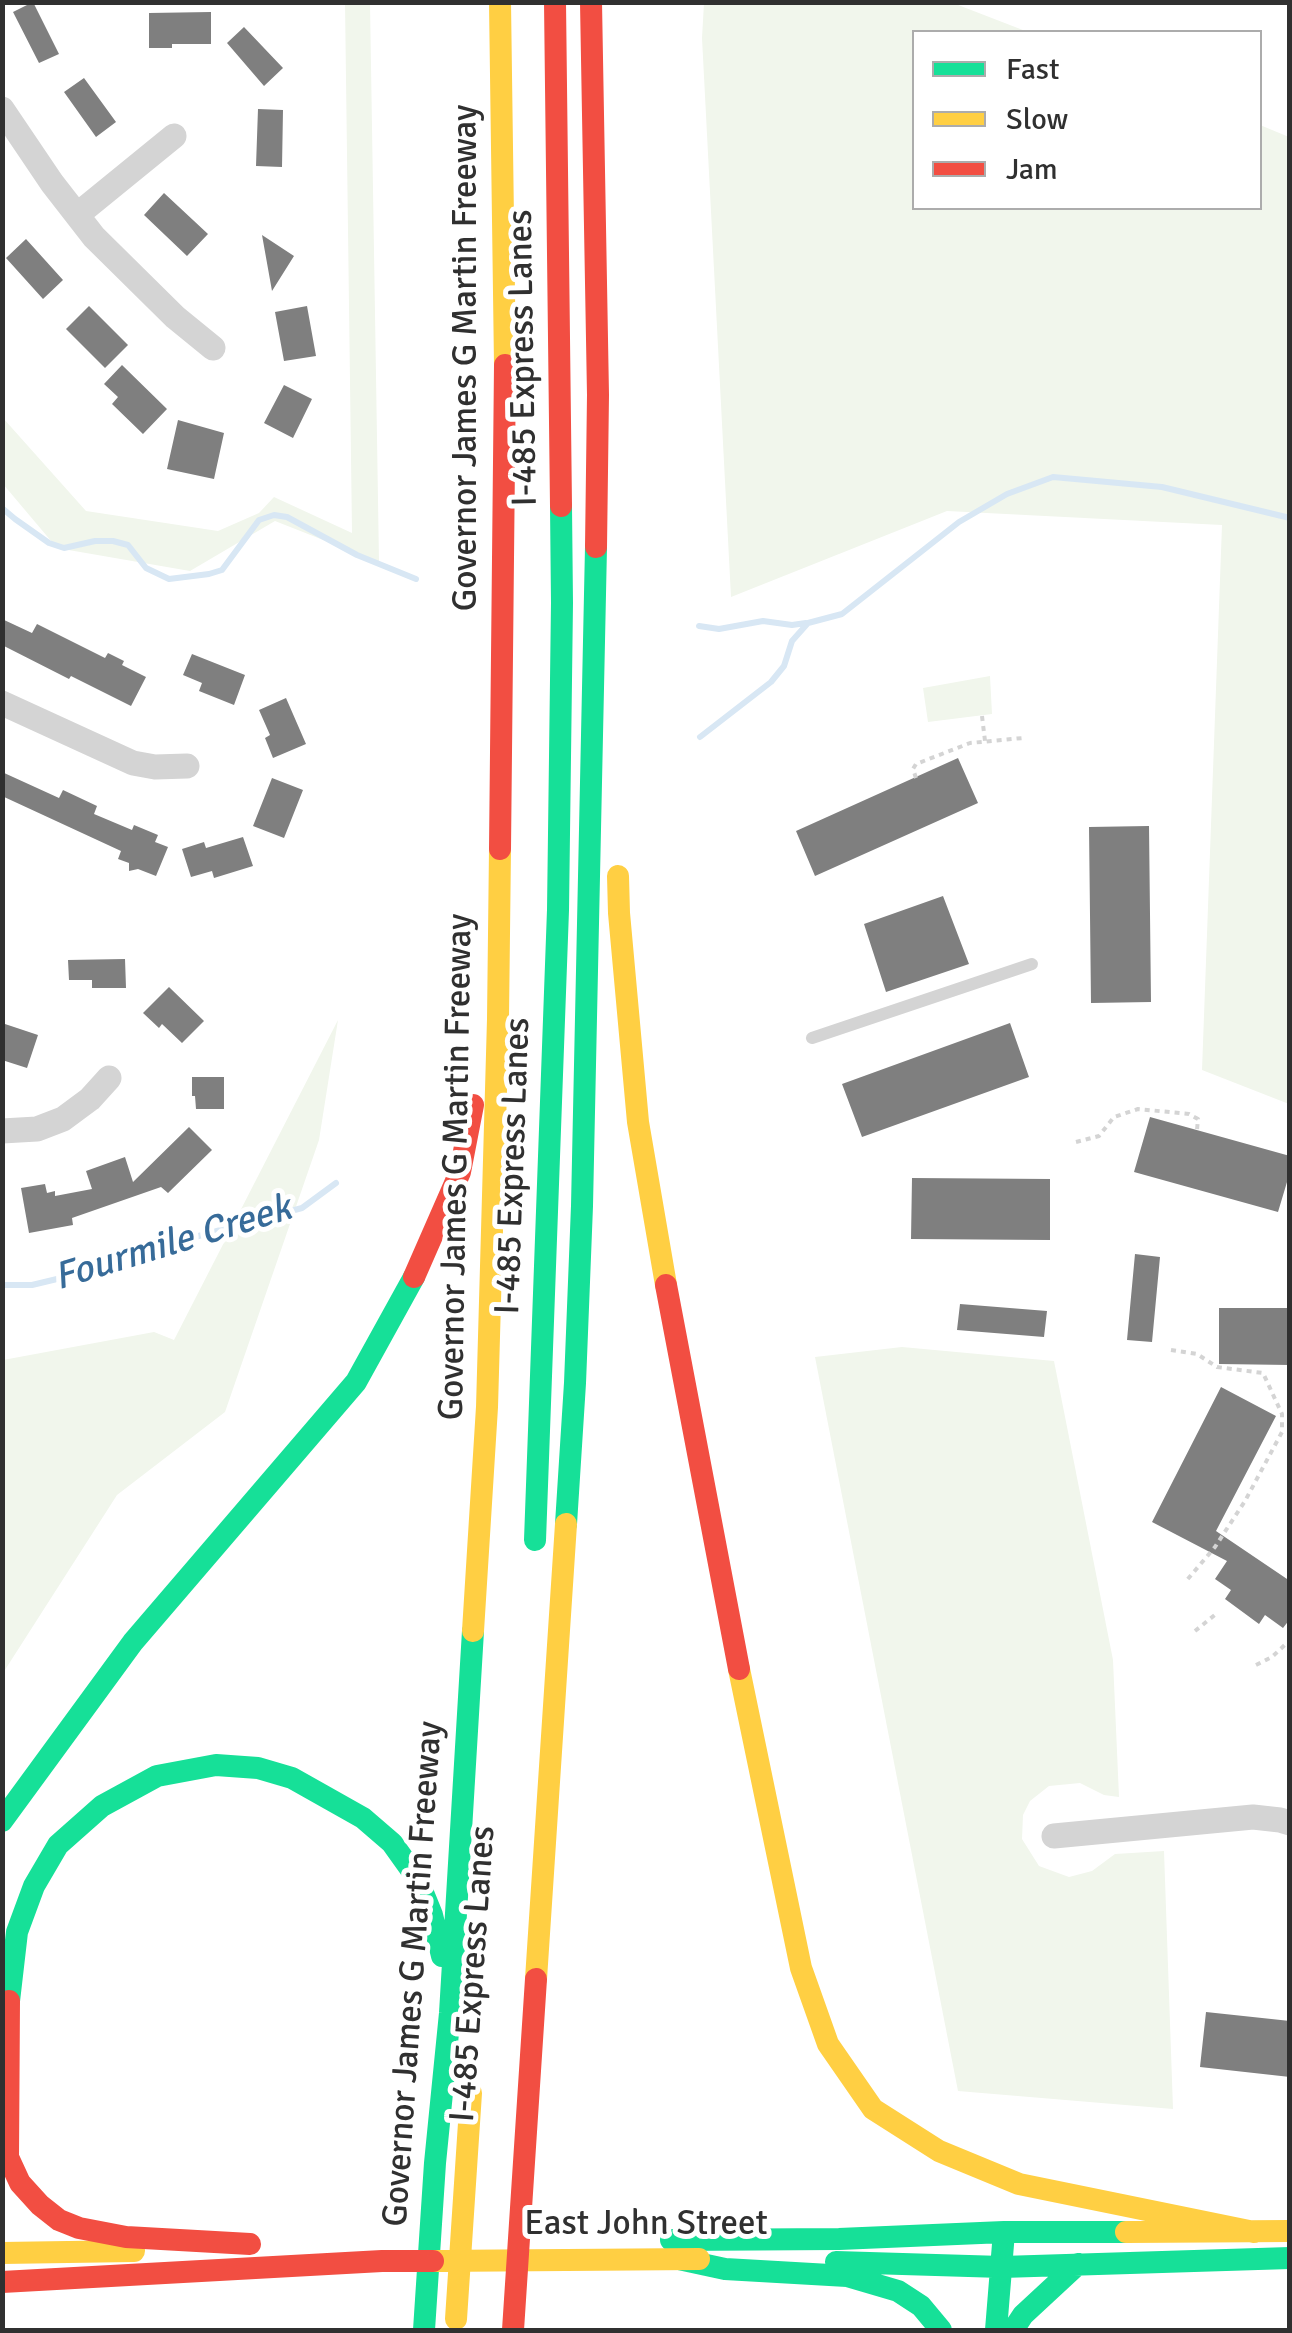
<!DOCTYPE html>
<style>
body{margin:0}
#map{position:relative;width:1292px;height:2333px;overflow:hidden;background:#fff;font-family:Signika,sans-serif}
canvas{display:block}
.frame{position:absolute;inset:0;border:5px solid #303030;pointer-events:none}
.legend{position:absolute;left:912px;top:30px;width:350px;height:180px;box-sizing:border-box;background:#fff;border:2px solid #acacac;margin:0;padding:12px 18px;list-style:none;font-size:30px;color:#303030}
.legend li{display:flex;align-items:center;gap:20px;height:50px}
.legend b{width:50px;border:2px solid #acacac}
</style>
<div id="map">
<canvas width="1292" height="2333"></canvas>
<div class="frame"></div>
<ul class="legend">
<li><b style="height:12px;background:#16e098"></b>Fast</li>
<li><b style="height:12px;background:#ffcf43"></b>Slow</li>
<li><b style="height:12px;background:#f24e42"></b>Jam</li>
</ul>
</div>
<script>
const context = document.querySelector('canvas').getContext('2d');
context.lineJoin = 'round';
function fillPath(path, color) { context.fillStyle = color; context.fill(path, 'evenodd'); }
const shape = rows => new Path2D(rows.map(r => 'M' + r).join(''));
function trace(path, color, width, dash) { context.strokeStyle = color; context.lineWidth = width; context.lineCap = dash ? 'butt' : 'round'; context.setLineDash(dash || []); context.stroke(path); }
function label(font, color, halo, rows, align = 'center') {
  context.font = font + ' Signika,sans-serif'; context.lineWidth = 10; context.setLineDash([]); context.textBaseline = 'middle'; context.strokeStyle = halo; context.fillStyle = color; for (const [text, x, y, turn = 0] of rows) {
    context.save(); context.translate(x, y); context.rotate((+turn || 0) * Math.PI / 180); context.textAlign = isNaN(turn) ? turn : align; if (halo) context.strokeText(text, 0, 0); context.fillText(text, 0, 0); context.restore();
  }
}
fillPath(shape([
 [345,3,370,3,379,562,275,521,190,571,57,548,3,484,3,418,86,511,218,531,259,513,274,497,352,533],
 [704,3,953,3,1028,32,914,32,914,208,1260,208,1260,125,1289,137,1289,1104,1202,1070,1222,525,947,511,731,597,702,38],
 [990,676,992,714,928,722,923,688],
 [338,1020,319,1140,225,1412,117,1495,3,1673,3,1360,154,1332,174,1340],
 [902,1347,1054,1361,1113,1660,1119,1797,1104,1795,1080,1783,1049,1786,1030,1801,1023,1815,1022,1839,1039,1866,1069,1877,1092,1871,1115,1854,1164,1851,1173,2109,958,2091,815,1357]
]), '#f1f6ec');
trace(shape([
 [2,508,15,519,49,543,64,548,95,541,113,541,128,545,146,568,169,579,209,574,222,570,259,520,274,515,287,517,357,555,416,579],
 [699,626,719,629,763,621,792,625,806,623],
 [700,737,771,682,784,666,792,641,808,623,842,614,959,522,1007,494,1053,477,1162,487,1290,518],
 [2,1285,32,1285,107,1267,180,1241,302,1208,336,1183]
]), '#d8e7f4', 6);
fillPath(shape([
 [33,2,59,54,39,63,13,12],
 [211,12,211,44,172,44,172,48,149,48,149,13],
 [244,27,283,68,264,86,227,43],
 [84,78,116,122,96,137,64,92],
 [258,109,283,110,282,167,256,166],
 [164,193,208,234,187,256,144,215],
 [262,235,294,256,272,291],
 [26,239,63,280,43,299,6,258],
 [89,306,128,345,105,368,66,329],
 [307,306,316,356,284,361,275,312],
 [122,365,167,409,143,434,112,404,118,397,104,384],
 [284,385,312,399,293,438,264,423],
 [178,420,224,433,214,479,167,469],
 [2,619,32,633,37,624,105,658,108,653,124,661,122,665,146,677,131,706,71,676,69,679,2,645],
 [192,654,245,675,234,705,199,691,202,683,183,675],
 [286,698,306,744,273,758,265,738,270,735,259,710],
 [958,758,978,803,815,876,796,831],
 [2,772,59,798,63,790,97,806,94,814,132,830,134,825,158,835,155,842,168,847,156,876,138,869,129,871,129,863,118,859,121,851,2,796],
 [272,778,303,790,284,838,253,826],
 [1149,826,1151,1002,1091,1003,1089,827],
 [243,837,253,866,214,878,212,871,191,877,182,849,204,842,206,848],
 [943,896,969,964,886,992,864,924],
 [125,959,126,988,92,988,92,980,69,980,68,960],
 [169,987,204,1021,182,1043,162,1024,159,1028,143,1013],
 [2,1023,38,1035,27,1068,2,1060],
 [1010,1023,1029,1077,862,1137,842,1084],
 [192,1077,224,1077,224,1109,196,1109,195,1096,192,1096],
 [1150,1117,1290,1156,1290,1172,1278,1212,1134,1172],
 [189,1127,212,1150,168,1193,161,1187,72,1218,73,1225,29,1233,21,1188,45,1184,47,1193,55,1191,55,1196,92,1189,86,1171,125,1157,133,1182],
 [912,1178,1050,1179,1050,1240,911,1239],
 [1135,1254,1160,1257,1152,1342,1127,1340],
 [960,1304,1047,1311,1044,1337,957,1330],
 [1219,1308,1290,1308,1290,1365,1219,1364],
 [1221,1387,1276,1416,1216,1531,1290,1581,1290,1619,1283,1628,1265,1615,1259,1624,1225,1599,1231,1590,1215,1579,1227,1561,1152,1522],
 [1206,2012,1290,2021,1290,2077,1200,2067]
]), '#7f7f7f');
trace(shape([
 [982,716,985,741],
 [916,778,913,769,916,764,970,743,1023,738],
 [1076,1142,1099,1136,1114,1117,1138,1109,1189,1114,1198,1119,1197,1130],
 [1171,1350,1197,1354,1217,1367,1263,1373,1282,1414,1282,1432,1245,1501,1215,1547,1187,1580],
 [1195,1631,1216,1614],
 [1256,1665,1272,1657,1290,1640]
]), '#d4d4d4', 4, [5, 5]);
trace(shape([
 [812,1038,1032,964]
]), '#d4d4d4', 12);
trace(shape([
 [2,109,52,183,94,237,175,317,213,348],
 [77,215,174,136],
 [2,703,133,763,155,767,187,766],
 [2,1131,37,1129,63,1119,90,1099,109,1078],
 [1054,1836,1253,1817,1280,1820,1290,1823]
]), '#d4d4d4', 25);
trace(shape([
 [566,1524,575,1383,582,1206,596,547],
 [535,1540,558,910,562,603,561,506],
 [2,1821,133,1642,356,1382,414,1277],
 [9,2001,17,1932,34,1886,58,1845,102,1806,157,1776,216,1765,258,1768,292,1778,363,1818,392,1843,417,1878,432,1915,442,1956],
 [671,2240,839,2239,1004,2232,1126,2232],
 [674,2258,725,2269,847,2276,898,2291,921,2306,941,2330],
 [836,2262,1002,2267,1290,2258],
 [424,2330,435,2163,450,2013,473,1631],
 [996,2330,1004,2232],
 [1013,2330,1023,2315,1078,2264]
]), '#16e098', 22);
trace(shape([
 [500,2,505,365],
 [618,876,619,913,638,1122,666,1285],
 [473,1631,487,1407,498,1019,500,849],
 [739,1669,801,1968,828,2044,873,2109,939,2151,1019,2184,1254,2232],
 [536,1979,566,1524],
 [1126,2232,1290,2231],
 [2,2253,134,2251],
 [433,2261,699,2259],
 [456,2319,471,2093]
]), '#ffcf43', 22);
trace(shape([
 [555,2,561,506],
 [591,2,598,395,596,547],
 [500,849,505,365],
 [414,1277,460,1172,473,1105],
 [666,1285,739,1669],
 [9,2001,8,2157,20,2183,40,2205,59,2220,79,2228,126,2237,250,2244],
 [2,2282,382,2261,433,2261],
 [513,2330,536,1979]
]), '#f24e42', 22);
label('35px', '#303030', '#fff', [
 ["Governor James G Martin Freeway",467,358,-90],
 ["I-485 Express Lanes",524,358,-91],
 ["I-485 Express Lanes",514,1166,-88],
 ["Governor James G Martin Freeway",457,1167,-89],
 ["Governor James G Martin Freeway",414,1974,-86],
 ["I-485 Express Lanes",474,1974,-86],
 ["East John Street",646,2225]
]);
label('italic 38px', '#376b99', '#fff', [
 ["Fourmile Creek",173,1244,-17]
]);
</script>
